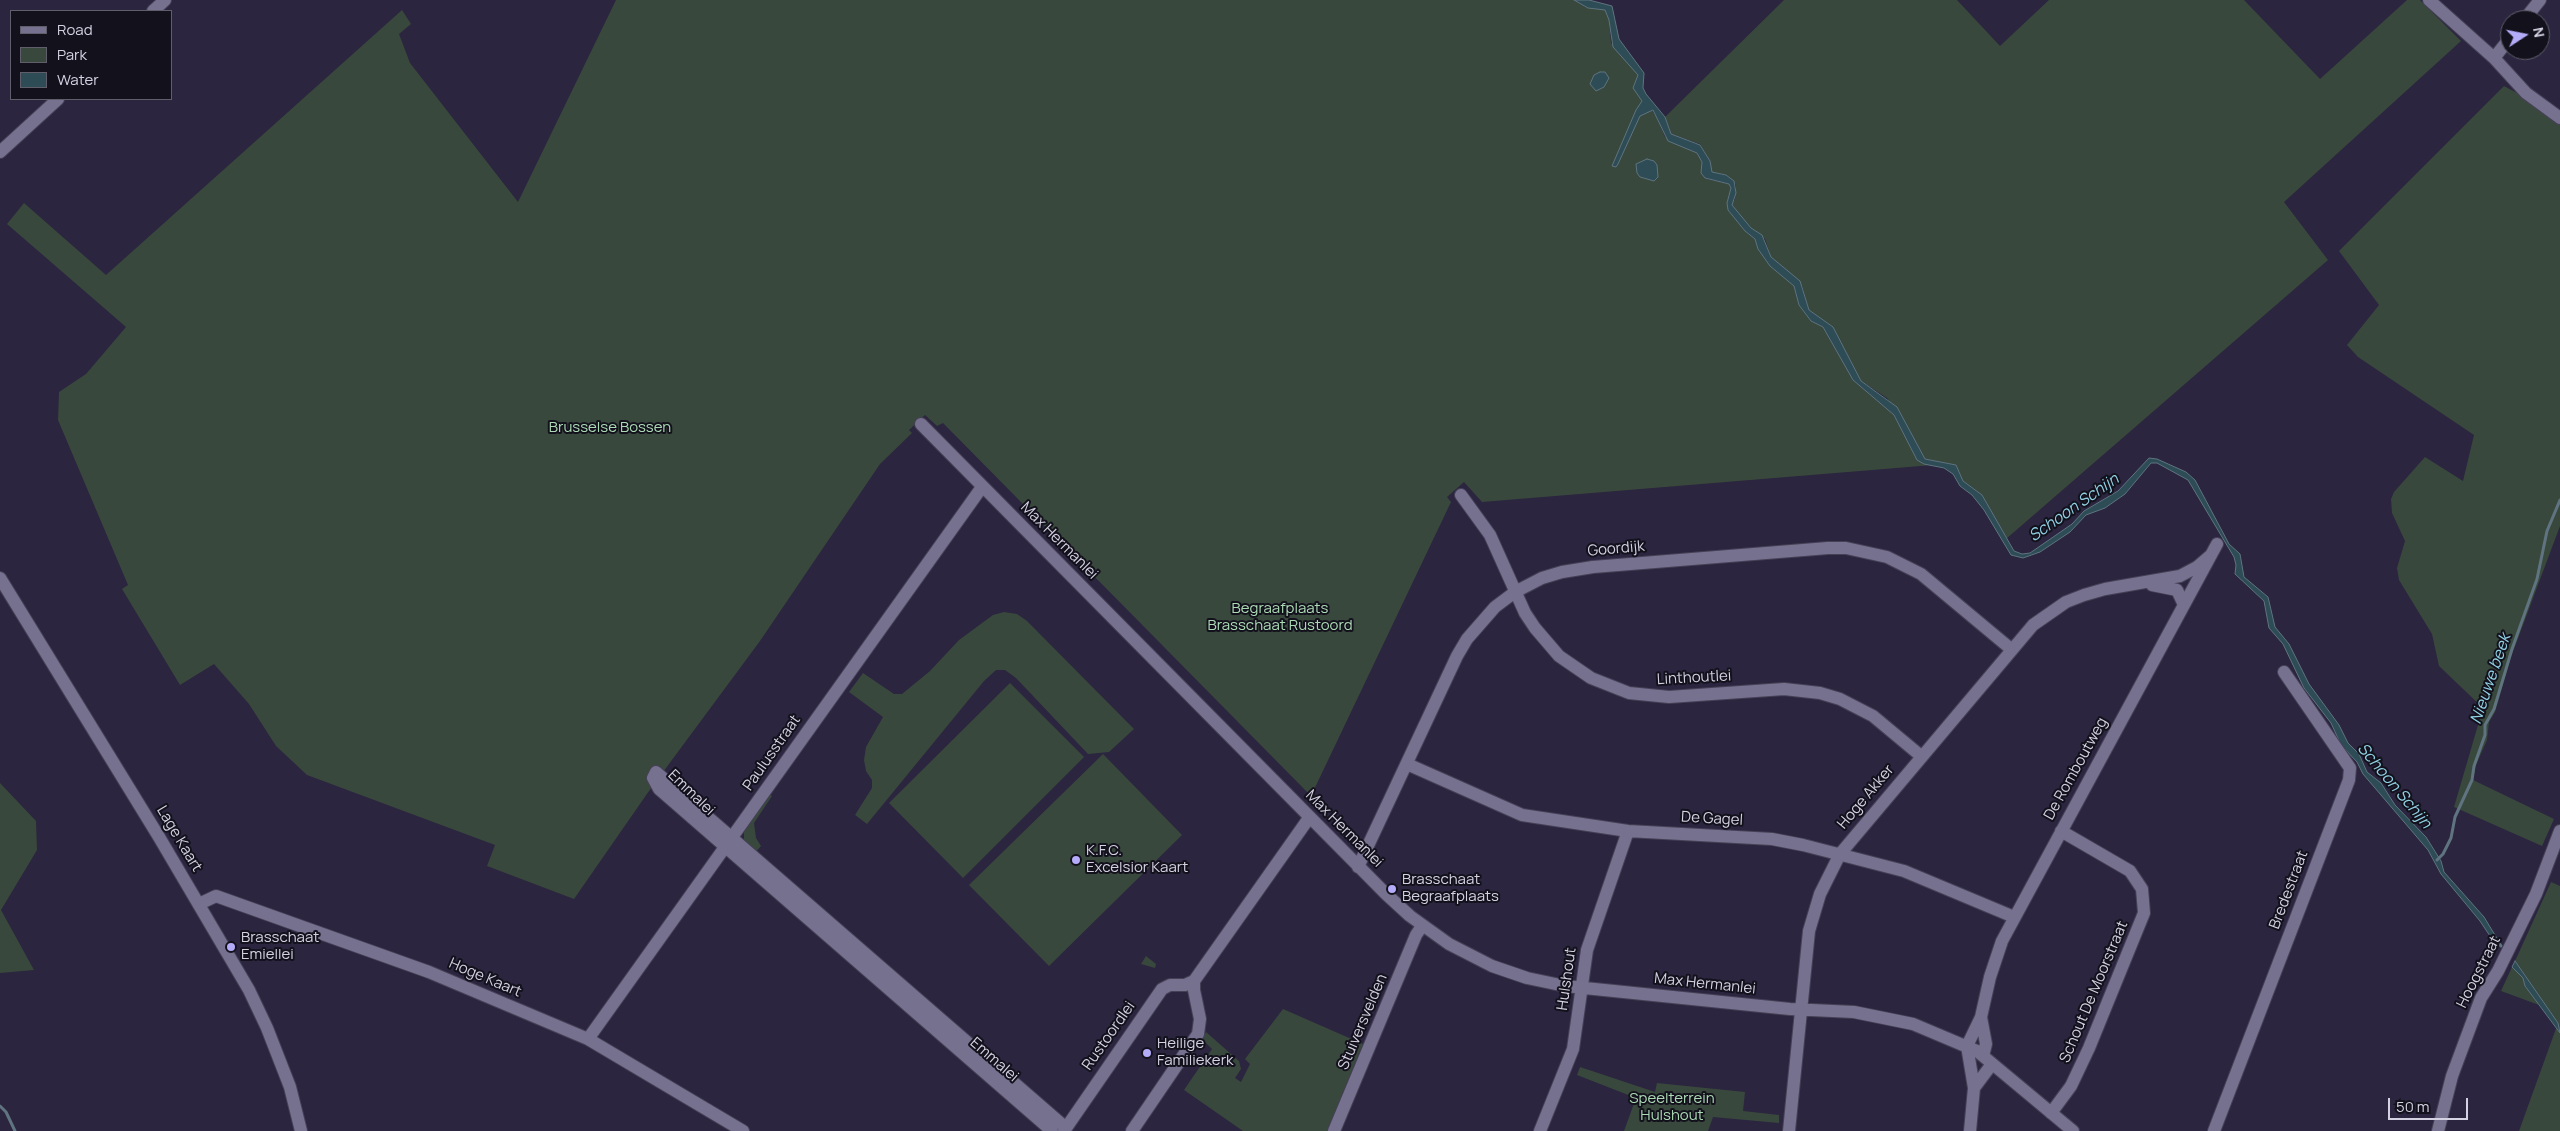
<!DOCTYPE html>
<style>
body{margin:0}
#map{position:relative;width:2560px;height:1131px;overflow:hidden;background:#2b253f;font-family:Manrope,sans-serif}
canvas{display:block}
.legend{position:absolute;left:10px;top:10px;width:162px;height:90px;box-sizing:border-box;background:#13111c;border:1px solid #605e6b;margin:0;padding:6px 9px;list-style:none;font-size:15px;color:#d4d1e2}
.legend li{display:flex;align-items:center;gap:10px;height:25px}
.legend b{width:25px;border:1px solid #605e6b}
.north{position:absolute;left:2500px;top:10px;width:50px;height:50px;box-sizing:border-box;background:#13111c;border:1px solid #605e6b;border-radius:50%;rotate:79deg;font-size:14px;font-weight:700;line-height:20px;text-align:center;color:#d4d1e2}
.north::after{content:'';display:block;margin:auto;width:18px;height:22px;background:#b4acf9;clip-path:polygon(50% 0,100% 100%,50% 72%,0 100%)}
.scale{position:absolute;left:2388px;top:1098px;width:80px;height:22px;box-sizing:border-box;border:2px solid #d4d1e2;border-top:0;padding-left:6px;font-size:15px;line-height:18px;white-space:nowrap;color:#d4d1e2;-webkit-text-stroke:4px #13111c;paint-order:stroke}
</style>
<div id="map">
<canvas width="2560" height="1131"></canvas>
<ul class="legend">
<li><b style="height:6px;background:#777190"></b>Road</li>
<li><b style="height:14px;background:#39483c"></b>Park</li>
<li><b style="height:14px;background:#2d4c56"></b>Water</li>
</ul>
<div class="north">N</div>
<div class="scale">50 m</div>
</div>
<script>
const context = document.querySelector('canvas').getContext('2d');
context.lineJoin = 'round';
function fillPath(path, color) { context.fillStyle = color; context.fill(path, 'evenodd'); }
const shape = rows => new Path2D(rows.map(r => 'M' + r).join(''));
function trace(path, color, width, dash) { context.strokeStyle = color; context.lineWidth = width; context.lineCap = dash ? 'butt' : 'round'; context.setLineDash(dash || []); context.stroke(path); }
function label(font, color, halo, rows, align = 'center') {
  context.font = font + ' Manrope,sans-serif'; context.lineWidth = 4; context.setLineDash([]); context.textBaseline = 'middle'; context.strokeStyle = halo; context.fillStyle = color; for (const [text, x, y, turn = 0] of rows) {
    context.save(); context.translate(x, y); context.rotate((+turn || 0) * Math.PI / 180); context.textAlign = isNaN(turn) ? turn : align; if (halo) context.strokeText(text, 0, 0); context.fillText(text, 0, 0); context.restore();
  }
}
fillPath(shape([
 [616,0,1574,0,1584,6,1605,10,1609,20,1611,43,1637,72,1638,77,1634,85,1656,116,1665,137,1697,153,1702,162,1701,173,1707,179,1729,184,1731,188,1727,203,1728,210,1745,231,1755,239,1758,249,1770,266,1794,286,1799,305,1811,321,1823,327,1853,380,1894,415,1917,460,1933,465,1482,502,1464,482,1447,497,1451,502,1311,796,943,423,937,426,925,415,909,430,912,433,880,464,760,641,649,791,574,899,487,866,495,845,307,775,276,746,249,704,214,664,180,685,122,589,128,585,58,420,59,392,86,374,126,327,7,224,24,203,106,275,402,10,411,24,399,34,410,63,518,202],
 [1784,0,1957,0,2000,46,2049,0,2244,0,2320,79,2407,0,2420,0,2461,41,2284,202,2328,260,2006,539,1982,495,1963,481,1956,465,1925,459,1901,415,1887,398,1861,381,1833,327,1809,310,1802,286,1771,257,1765,239,1751,228,1731,205,1735,199,1736,186,1734,181,1726,175,1711,172,1710,161,1700,144,1671,134,1665,117],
 [2504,86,2560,116,2560,526,2511,657,2495,712,2489,722,2487,740,2476,765,2473,780,2554,819,2542,846,2454,807,2483,708,2439,666,2432,634,2399,580,2397,568,2405,541,2392,513,2391,499,2394,492,2425,457,2463,481,2474,435,2358,357,2347,345,2379,305,2339,251],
 [1004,612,1017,614,1027,621,1134,729,1109,752,1088,754,1016,678,1005,670,996,670,984,681,867,824,855,815,872,788,872,780,866,771,864,760,866,747,883,717,849,692,863,673,894,694,902,694,930,671,959,640,993,615],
 [1010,683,1084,757,963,878,889,803],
 [1103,754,1182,835,1049,966,969,885],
 [0,783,36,821,37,850,1,910,34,970,0,973],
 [769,794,772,796,754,823,756,838,761,846,754,854,744,841,744,832],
 [2551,882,2560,886,2560,1131,2519,1131,2558,1023,2515,961],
 [1146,956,1156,964,1155,968,1141,964],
 [2512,967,2523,978,2525,986,2539,1005,2501,991],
 [1283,1009,1363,1044,1327,1131,1243,1131,1184,1090,1212,1049,1202,1039,1206,1032,1239,1061,1241,1069,1235,1078,1241,1082,1250,1064,1245,1059],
 [1580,1067,1655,1092,1657,1083,1745,1092,1743,1111,1779,1115,1779,1123,1713,1117,1708,1131,1624,1131,1636,1098,1577,1075]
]), '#39483c');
const water = shape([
 [1574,0,1589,0,1612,6,1619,39,1644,73,1643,88,1646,94,1665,117,1671,134,1700,145,1710,161,1712,172,1726,175,1734,181,1736,193,1732,205,1751,228,1762,235,1771,257,1800,281,1809,310,1833,327,1861,381,1897,407,1925,459,1956,465,1963,481,1982,495,2014,551,2022,554,2030,553,2072,524,2084,511,2118,491,2149,458,2157,459,2186,472,2195,480,2229,544,2240,554,2244,577,2268,597,2275,627,2289,644,2309,684,2339,725,2348,743,2359,754,2367,772,2381,783,2395,805,2426,837,2441,861,2444,872,2484,917,2498,940,2494,942,2480,921,2441,874,2428,850,2363,774,2357,762,2341,745,2331,723,2304,688,2283,644,2269,628,2264,601,2235,574,2236,565,2234,557,2188,480,2157,463,2151,463,2125,494,2105,508,2086,515,2070,532,2040,552,2023,558,2011,555,1984,510,1972,495,1960,486,1953,474,1944,468,1924,464,1917,460,1894,415,1853,380,1823,327,1811,321,1799,305,1794,286,1770,266,1758,249,1755,239,1745,231,1728,210,1727,203,1731,188,1729,184,1705,178,1701,173,1702,162,1697,153,1668,141,1653,110,1640,116,1618,164,1616,167,1612,166,1636,110,1642,101,1633,88,1638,75,1613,47,1609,20,1605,10,1588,8,1574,0],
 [1600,72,1605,72,1609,78,1604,87,1596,91,1590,84,1594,75,1600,72],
 [1647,159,1654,161,1657,165,1658,177,1654,181,1640,177,1637,173,1636,164,1647,159],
 [2515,961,2558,1023,2560,1033,2525,986,2523,978,2512,967,2515,961]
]);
fillPath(water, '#2d4c56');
trace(water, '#5f7480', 1);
trace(shape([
 [2437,860,2443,854,2451,838,2455,817,2472,780,2474,766,2485,735,2485,725,2494,709,2512,649,2537,579,2547,531,2560,500],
 [2495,938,2501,946],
 [0,1106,6,1112,15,1131]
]), '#5f7480', 3);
const minor = shape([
 [2429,0,2494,58,2526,93,2560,118],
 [153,11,165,0],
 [2524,20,2540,0],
 [2494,58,2510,38],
 [0,152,58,99],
 [921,424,1386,894,1410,916,1449,944,1492,966,1527,978,1565,986,1790,1009,1854,1012,1913,1024,1977,1051,2073,1131],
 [1461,495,1490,535,1525,613,1535,628,1559,656,1591,678,1629,693,1669,697,1784,689,1820,693,1840,699,1873,716,1921,756],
 [0,578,159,837,249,990,267,1028,290,1087,301,1131],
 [2152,585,2177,590,2184,605],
 [1407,764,1522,815,1628,831,1772,839,1803,845,1904,871,2014,917],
 [1358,867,1457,656,1467,639,1495,607,1515,592,1542,578,1562,572,1593,567,1828,548,1846,548,1887,557,1921,574,2011,649],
 [199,904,216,896,429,972,588,1039,743,1131],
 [1981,1017,1986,1044,1983,1056],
 [588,1039,982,487],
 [1974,1088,1992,1064],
 [2051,1113,2071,1086,2089,1048,2144,913,2142,889,2130,871,2061,831],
 [1052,1131,659,789,653,778,656,772,1065,1127],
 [1064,1131,1162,989,1170,985,1185,985,1194,981,1309,818],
 [1132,1131,1198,1034,1200,1019,1194,990,1194,981],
 [1334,1131,1416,935,1422,926],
 [1540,1131,1573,1049,1587,950,1628,831],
 [1789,1131,1809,931,1820,894,1840,854,2033,625,2066,602,2084,595,2105,589,2180,576,2197,567,2211,555],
 [1970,1131,1974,1088,1967,1046,1981,1017,1990,977,2002,941,2217,544],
 [2214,1131,2349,780,2350,768,2284,672],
 [2438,1131,2452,1076,2481,998,2498,971,2536,894,2560,831]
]);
trace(minor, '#464157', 14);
trace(minor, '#777190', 12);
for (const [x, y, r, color] of [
 [1076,860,5,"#b4acf9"],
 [1392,889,5,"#b4acf9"],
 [231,947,5,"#b4acf9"],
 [1147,1053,5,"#b4acf9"]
]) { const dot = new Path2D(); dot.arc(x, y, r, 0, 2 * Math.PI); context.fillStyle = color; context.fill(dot); trace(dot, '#13111c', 2); }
label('15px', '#acdab5', '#13111c', [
 ["Brusselse Bossen",610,428],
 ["Begraafplaats",1280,609],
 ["Brasschaat Rustoord",1280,626],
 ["Speelterrein",1672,1099],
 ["Hulshout",1672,1116]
]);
label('15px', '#d4d1e2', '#13111c', [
 ["Max Hermanlei",1059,541,45],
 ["Goordijk",1616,549,-5],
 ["Linthoutlei",1694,678,-3],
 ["Paulusstraat",772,753,-55],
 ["De Romboutweg",2076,769,-61],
 ["Emmalei",691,793,44],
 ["Hoge Akker",1866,797,-50],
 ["De Gagel",1712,819,3],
 ["Max Hermanlei",1344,829,45],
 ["Lage Kaart",179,839,59],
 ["Bredestraat",2289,890,-69],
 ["Hoogstraat",2479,972,-63],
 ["Hoge Kaart",485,978,23],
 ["Hulshout",1567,979,-82],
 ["Max Hermanlei",1705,984,6],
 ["Schout De Moorstraat",2094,992,-67],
 ["Stuiversvelden",1363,1022,-67],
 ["Rustoordlei",1109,1036,-55],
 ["Emmalei",994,1060,41]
]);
label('15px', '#d4d1e2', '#13111c', [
 ["K.F.C.",1086,851],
 ["Excelsior Kaart",1086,868],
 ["Brasschaat",1402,880],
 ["Begraafplaats",1402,897],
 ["Brasschaat",241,938],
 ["Emiellei",241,955],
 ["Heilige",1157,1044],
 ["Familiekerk",1157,1061]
], 'left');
label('italic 16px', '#90d0e3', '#13111c', [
 ["Schoon Schijn",2074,508,-35],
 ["Nieuwe beek",2491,679,-71],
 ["Schoon Schijn",2394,786,50]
]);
</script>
